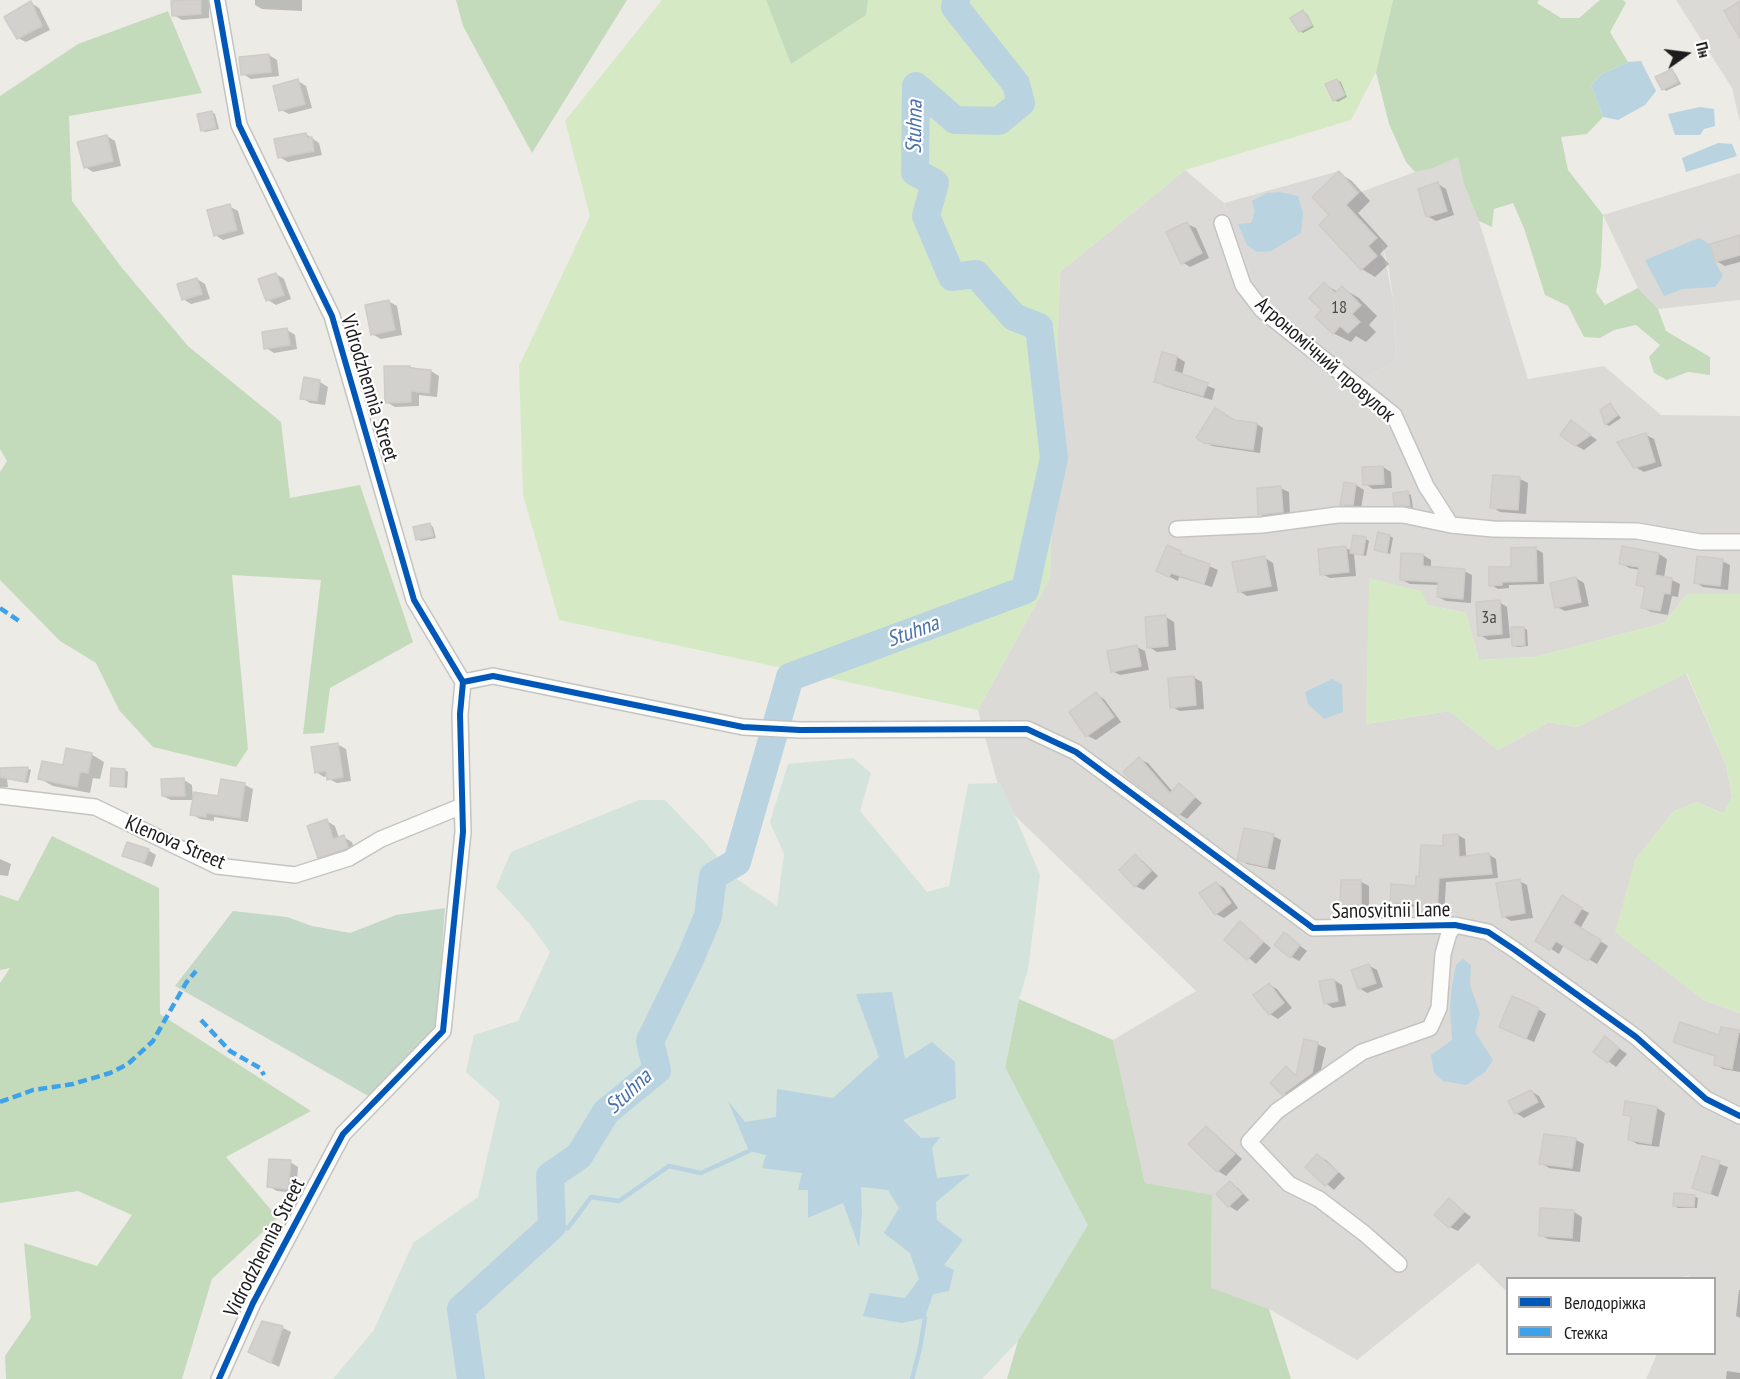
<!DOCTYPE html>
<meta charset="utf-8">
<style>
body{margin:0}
#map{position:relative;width:1740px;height:1379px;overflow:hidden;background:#ecebe6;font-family:"PT Sans Narrow",sans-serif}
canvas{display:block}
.legend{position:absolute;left:1506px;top:1277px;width:210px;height:78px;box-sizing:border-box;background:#fff;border:2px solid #a5a5a5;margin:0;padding:8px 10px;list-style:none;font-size:18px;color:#1d1d1d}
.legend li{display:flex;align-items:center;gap:12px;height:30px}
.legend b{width:30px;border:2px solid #a5a5a5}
.north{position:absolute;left:1656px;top:24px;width:60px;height:60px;-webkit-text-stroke:4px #fff;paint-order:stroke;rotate:76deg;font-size:16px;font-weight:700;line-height:24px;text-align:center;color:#1d1d1d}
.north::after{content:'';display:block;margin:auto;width:21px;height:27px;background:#1d1d1d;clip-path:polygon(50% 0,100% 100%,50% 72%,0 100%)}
</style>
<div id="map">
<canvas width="1740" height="1379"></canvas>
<ul class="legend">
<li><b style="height:8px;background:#0057b8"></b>Велодоріжка</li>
<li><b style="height:8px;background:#3da2ea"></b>Стежка</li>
</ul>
<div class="north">Пн</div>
</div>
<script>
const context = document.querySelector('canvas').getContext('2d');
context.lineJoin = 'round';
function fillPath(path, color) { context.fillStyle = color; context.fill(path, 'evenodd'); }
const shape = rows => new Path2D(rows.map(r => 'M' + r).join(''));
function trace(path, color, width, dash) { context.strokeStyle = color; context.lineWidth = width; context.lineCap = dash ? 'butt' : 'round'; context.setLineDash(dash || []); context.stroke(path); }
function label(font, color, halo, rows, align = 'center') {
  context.font = font + ' "PT Sans Narrow",sans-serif'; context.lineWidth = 4.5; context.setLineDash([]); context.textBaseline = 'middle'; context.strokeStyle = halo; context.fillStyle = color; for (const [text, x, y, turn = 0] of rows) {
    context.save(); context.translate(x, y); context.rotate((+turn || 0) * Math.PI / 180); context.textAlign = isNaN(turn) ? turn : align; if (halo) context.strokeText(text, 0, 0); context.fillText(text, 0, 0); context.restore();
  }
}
fillPath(shape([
 [1676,0,1740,0,1740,122,1732,88],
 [1458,157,1463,182,1479,221,1528,379,1604,366,1661,415,1740,416,1740,594,1687,594,1664,623,1535,657,1479,660,1466,613,1428,605,1366,724,1449,711,1498,750,1549,722,1577,727,1686,673,1726,765,1732,796,1724,814,1697,802,1674,811,1635,860,1703,1000,1740,1013,1740,1379,1646,1379,1657,1354,1714,1354,1714,1278,1688,1278,1689,1276,1672,1278,1508,1278,1507,1292,1478,1263,1357,1360,1269,1309,1211,1289,1212,1196,1145,1183,1113,1040,1196,991,1003,804,978,710,1050,578,1060,272,1185,170,1224,203,1260,300,1362,379,1396,362,1393,299,1389,270,1381,239,1358,193,1415,172,1431,169],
 [1740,173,1740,300,1658,309,1638,288,1603,215]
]), '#dbdad7');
fillPath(shape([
 [1339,171,1358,193,1381,239,1393,299,1396,362,1362,379,1305,338,1260,300,1224,203]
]), '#dad9d7');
fillPath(shape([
 [662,0,1393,0,1376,72,1351,120,1185,170,1060,272,1050,578,978,710,559,620,523,495,519,366,590,216,565,121],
 [1369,578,1421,591,1428,605,1466,613,1479,660,1535,657,1664,623,1687,594,1740,594,1740,1013,1703,1000,1615,932,1635,860,1674,811,1697,802,1723,814,1732,796,1726,765,1687,673,1577,727,1549,722,1498,750,1449,711,1366,724]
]), '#d5eac4');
fillPath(shape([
 [456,0,627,0,532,153,463,26],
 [766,0,868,0,866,15,791,64],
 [1393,0,1539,0,1537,3,1561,18,1579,18,1600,0,1623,0,1626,3,1610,32,1628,62,1602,74,1591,85,1603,117,1587,134,1561,137,1568,170,1603,215,1601,266,1596,292,1605,305,1638,288,1658,309,1666,331,1710,357,1710,375,1688,372,1667,380,1654,373,1649,357,1660,345,1636,325,1614,330,1600,338,1584,337,1568,306,1545,295,1524,228,1513,203,1494,209,1492,227,1479,221,1463,182,1458,157,1431,169,1415,172,1406,162,1389,124,1376,72],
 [168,11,202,93,69,116,72,201,122,268,188,346,281,422,290,498,360,485,413,642,330,688,324,733,303,734,321,580,232,575,248,749,236,767,153,747,119,710,96,663,60,641,0,580,0,472,7,461,0,449,0,96,78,44],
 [52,836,159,888,160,1014,311,1111,226,1157,278,1218,212,1279,182,1379,6,1379,5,1356,31,1318,24,1243,97,1266,132,1215,78,1191,0,1203,0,983,10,968,0,970,0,895,18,901],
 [1019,999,1113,1040,1145,1183,1212,1195,1211,1288,1269,1309,1291,1379,1293,1379,1007,1379,1018,1341,1005,1067]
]), '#c4dbbb');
fillPath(shape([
 [853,758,871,773,860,811,927,892,949,886,968,784,1001,783,1040,875,1028,970,1019,999,1005,1067,1088,1225,1018,1341,982,1379,333,1379,374,1330,413,1243,478,1197,500,1102,466,1072,474,1035,518,1021,550,952,530,924,496,887,511,852,639,800,665,800,703,840,738,880,777,906,784,854,770,822,788,764]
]), '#d4e3db');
fillPath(shape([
 [445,908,436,1027,372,1098,175,986,233,911,287,917,312,926,350,933,396,915]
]), '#c4d8c7');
fillPath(shape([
 [1641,61,1656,91,1645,105,1618,120,1603,117,1591,85,1602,74,1628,62],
 [1700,107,1714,109,1715,126,1704,129,1700,135,1675,135,1668,114],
 [1718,143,1732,144,1737,156,1686,172,1682,158],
 [1280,192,1298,196,1303,213,1301,233,1271,251,1257,252,1247,245,1238,224,1251,223,1255,211,1252,201,1267,193],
 [1699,238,1710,244,1715,262,1723,276,1715,287,1682,289,1664,296,1645,260],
 [1332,679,1342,684,1343,712,1324,719,1308,704,1305,692],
 [1463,959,1471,965,1470,985,1480,1014,1475,1032,1493,1060,1485,1072,1466,1085,1443,1081,1434,1073,1431,1055,1452,1040,1450,1007,1452,986,1456,965],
 [892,992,905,1059,932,1042,955,1062,956,1098,903,1120,921,1138,940,1137,932,1148,937,1178,970,1174,936,1202,937,1220,963,1240,944,1265,954,1270,949,1291,933,1294,925,1318,902,1323,863,1316,870,1293,905,1298,919,1279,910,1253,884,1233,899,1208,888,1190,861,1187,862,1213,859,1247,843,1203,808,1218,808,1190,798,1190,802,1173,762,1168,766,1155,749,1151,728,1101,745,1122,776,1117,777,1089,833,1098,879,1057,856,994]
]), '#b9d4e0');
fillPath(shape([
 [177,0,209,0,209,18,182,20,174,15],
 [255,0,302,0,302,11,262,9,255,5],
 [31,3,39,8,50,30,26,42,18,38],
 [1303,12,1307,14,1314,27,1303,33,1300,31],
 [269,55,277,60,279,76,251,79,243,74],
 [1672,71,1675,73,1681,84,1666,91,1663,89],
 [1337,80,1341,82,1347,97,1338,102,1334,100],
 [298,81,306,86,312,108,289,114,281,110],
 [212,112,215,114,219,129,205,132,202,130],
 [306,134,319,143,322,155,288,162,279,157],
 [107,136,115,141,121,166,93,172,85,167],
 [1339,173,1352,181,1370,201,1358,213,1388,246,1380,254,1389,264,1375,277,1362,269,1321,225,1332,215],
 [1438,184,1446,189,1454,215,1436,221,1427,216],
 [229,206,238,211,244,234,223,240,215,235],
 [1187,224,1196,228,1209,258,1190,267,1182,262],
 [1740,236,1740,262,1725,266,1716,261],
 [276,274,284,279,291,299,276,305,268,300],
 [197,279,205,284,210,299,191,304,183,299],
 [1324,284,1338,292,1342,288,1359,298,1377,316,1369,325,1376,332,1366,342,1356,336,1351,342,1333,333,1323,310],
 [388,301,397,306,402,335,381,339,372,334],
 [287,330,295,335,297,349,274,353,266,348],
 [1177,357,1185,362,1182,375,1215,389,1212,400,1164,386,1156,381],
 [410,367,431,371,439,376,437,397,419,395,419,406,395,407,386,402],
 [305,379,320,382,328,387,325,405,310,403,302,398],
 [1610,405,1621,418,1609,426,1606,424],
 [1234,421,1257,424,1263,428,1260,453,1212,446,1198,437],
 [1579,427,1597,440,1584,450,1575,445],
 [1646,435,1654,439,1662,466,1644,472,1635,467],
 [1383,467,1391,472,1392,488,1373,489,1365,484],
 [1494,477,1520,479,1528,483,1526,514,1500,512,1492,507],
 [1345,484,1356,485,1364,490,1361,509,1350,509,1342,504],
 [1280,488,1289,492,1290,516,1268,519,1260,514],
 [1407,493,1411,495,1413,508,1396,504],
 [430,525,433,527,436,538,421,541,417,539],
 [1390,536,1393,538,1390,554,1376,549],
 [1366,539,1369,541,1366,556,1354,554,1356,576,1330,578,1322,574,1346,548,1352,551],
 [1624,548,1659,554,1667,559,1664,578,1672,580,1680,584,1678,597,1672,596,1668,615,1651,612,1642,607,1646,589,1638,584,1640,570,1629,568,1621,563],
 [1536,549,1543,553,1544,584,1509,585,1509,588,1498,589,1491,585],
 [1180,553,1218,570,1212,587,1179,577,1178,581,1166,575],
 [1423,555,1431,560,1431,568,1464,571,1472,575,1471,603,1446,601,1438,597,1439,585,1410,584,1402,580],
 [1265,558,1273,563,1278,591,1247,596,1239,591],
 [1722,561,1730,565,1728,590,1703,587,1695,582],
 [1576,578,1584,583,1589,606,1565,611,1557,607],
 [1499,602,1507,607,1510,638,1488,640,1480,635],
 [1166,617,1174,622,1176,650,1157,652,1149,647],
 [1524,628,1527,630,1528,646,1517,647,1513,645],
 [1137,647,1145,651,1149,670,1120,675,1112,671],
 [1193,677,1202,682,1204,709,1180,711,1172,707],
 [1096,694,1104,699,1121,722,1096,740,1088,736],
 [337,744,346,749,351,781,337,783,329,779,328,776,324,777,316,772],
 [91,754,104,762,100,779,93,778,90,793,53,786,40,779],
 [1139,759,1148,763,1173,792,1180,785,1202,803,1187,819,1179,814],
 [27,768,31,770,28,783,7,779,8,787,0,787,0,769],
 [125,770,128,772,127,788,111,785],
 [184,780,192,785,193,800,171,800,163,796],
 [245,785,253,789,248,822,214,817,214,821,200,819,192,814],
 [327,821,335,826,339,838,343,837,352,842,355,852,327,861,319,857],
 [1458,835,1465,839,1466,857,1488,854,1496,859,1498,878,1446,882,1444,916,1423,915,1416,911,1416,907,1399,906,1392,902,1417,888,1421,878],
 [1273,836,1281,840,1275,870,1247,864,1239,859],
 [148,850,156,855,152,867,124,856],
 [1135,856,1143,861,1158,876,1144,890,1135,886],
 [0,859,11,864,8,876,0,875],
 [1519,881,1527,885,1533,918,1511,921,1503,916],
 [1361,882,1369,886,1369,911,1350,911,1341,906],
 [1216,883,1224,888,1238,908,1224,918,1216,914],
 [1562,898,1589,913,1580,929,1608,946,1597,964,1564,945,1559,954,1537,940],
 [1241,923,1271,948,1256,964,1226,939],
 [1284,934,1307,951,1299,961,1290,956],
 [1368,965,1377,970,1383,987,1367,993,1359,988],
 [1334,980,1342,985,1346,1006,1333,1008,1325,1003],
 [1269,985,1277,989,1292,1008,1278,1019,1270,1014],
 [1538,1009,1546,1014,1534,1042,1509,1031],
 [1722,1029,1740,1033,1740,1072,1723,1069,1715,1064,1717,1057,1683,1046,1675,1042,1720,1037],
 [1605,1038,1627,1054,1616,1067,1595,1051],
 [1317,1044,1326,1048,1319,1078,1292,1099,1272,1083,1286,1068,1298,1076],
 [1531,1091,1539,1096,1545,1107,1524,1118,1516,1113],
 [1657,1108,1665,1113,1659,1147,1637,1144,1629,1139,1633,1118,1625,1114],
 [1206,1128,1214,1133,1242,1159,1226,1176,1218,1171,1190,1144],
 [1545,1136,1576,1140,1584,1144,1580,1172,1549,1168,1541,1163],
 [1317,1156,1326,1160,1345,1178,1334,1190,1307,1167],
 [1703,1158,1728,1167,1718,1197,1694,1187],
 [290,1162,298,1167,296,1193,277,1191,268,1186],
 [1230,1183,1238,1188,1249,1200,1237,1211,1229,1206,1218,1194],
 [1694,1196,1698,1198,1697,1208,1678,1208,1674,1206],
 [1449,1200,1471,1217,1458,1231,1450,1227],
 [1574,1212,1582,1217,1580,1242,1548,1239,1540,1235],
 [1739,1290,1740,1290,1740,1318,1736,1316],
 [263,1322,283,1328,291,1332,279,1367,258,1356],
 [1727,1371,1740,1373,1740,1379,1726,1379]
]), '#0003');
trace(shape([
 [552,1226,568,1228,591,1197,619,1201,669,1166,701,1173,749,1151],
 [912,1379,920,1348,925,1318]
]), '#b9d4e0', 4.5);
trace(shape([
 [471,1379,461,1309,552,1226,550,1176,579,1156,606,1112,657,1070,650,1041,690,959,708,916,713,876,737,862,790,677,1025,590,1054,458,1039,327,1014,317,976,274,952,277,926,216,935,183,915,172,916,86,955,120,999,121,1021,103,1016,84,955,7,956,0]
]), '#b9d4e0', 28);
const building = shape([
 [184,0,201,0,201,14,172,16,171,1,184,0],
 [31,1,42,26,17,39,4,17,31,1],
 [1740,1,1740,38,1724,11,1740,1],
 [1303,10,1312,25,1299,32,1290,18,1303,10],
 [269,54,271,72,241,75,239,57,269,54],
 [1672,69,1678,82,1662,90,1655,77,1672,69],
 [298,79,305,104,279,111,273,86,298,79],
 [1337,79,1345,95,1333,101,1325,84,1337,79],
 [212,111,216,128,201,131,197,114,212,111],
 [306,133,307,138,312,137,314,151,278,158,274,139,306,133],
 [107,135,113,161,84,168,77,142,107,135],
 [1339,171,1358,193,1346,205,1377,238,1368,246,1377,256,1361,270,1319,225,1329,215,1312,197,1339,171],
 [1438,182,1447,211,1426,217,1418,189,1438,182],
 [230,204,237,230,214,236,207,210,230,204],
 [1187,222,1202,253,1181,264,1166,232,1187,222],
 [1740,235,1740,255,1715,262,1710,244,1740,235],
 [276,273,284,295,266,301,258,279,276,273],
 [197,278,202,294,182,300,177,284,197,278],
 [1324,282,1335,293,1342,286,1361,305,1352,314,1360,322,1348,333,1340,326,1333,334,1315,317,1321,310,1309,298,1324,282],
 [389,300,395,330,371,335,365,305,389,300],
 [287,328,290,345,264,349,262,332,287,328],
 [1162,352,1177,356,1174,371,1208,383,1203,396,1154,382,1162,352],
 [384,366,410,366,410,368,431,370,429,393,411,391,411,402,385,403,384,366],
 [304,377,320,380,317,401,300,399,304,377],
 [1610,403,1618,415,1605,425,1600,410,1610,403],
 [1215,408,1234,420,1257,423,1253,450,1204,443,1196,438,1215,408],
 [1571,420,1591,435,1575,446,1560,435,1571,420],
 [1646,433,1655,462,1634,468,1617,442,1646,433],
 [1383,466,1384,484,1363,485,1362,467,1383,466],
 [1493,475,1520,477,1518,510,1490,508,1493,475],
 [1344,482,1356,484,1353,505,1340,505,1344,482],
 [1281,486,1283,512,1258,515,1257,488,1281,486],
 [1408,491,1410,506,1394,505,1393,493,1408,491],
 [430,523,433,536,416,540,413,527,430,523],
 [1378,532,1390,535,1387,553,1374,550,1378,532],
 [1353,535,1366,537,1363,555,1350,553,1353,535],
 [1167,545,1181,551,1180,554,1210,564,1204,584,1171,573,1169,577,1156,571,1167,545],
 [1346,546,1349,572,1320,575,1318,549,1346,546],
 [1622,546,1659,553,1655,575,1672,578,1670,594,1664,593,1660,611,1641,608,1645,587,1636,585,1639,567,1619,564,1622,546],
 [1536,547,1537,581,1502,582,1502,585,1489,586,1489,567,1511,567,1511,548,1536,547],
 [1401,553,1423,554,1423,566,1465,569,1463,599,1437,597,1438,582,1400,580,1401,553],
 [1265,556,1271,586,1238,592,1232,562,1265,556],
 [1697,556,1723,559,1720,586,1694,583,1697,556],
 [1576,577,1581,602,1555,608,1550,583,1576,577],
 [1500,600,1502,634,1478,636,1476,602,1500,600],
 [1166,615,1168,646,1147,648,1145,617,1166,615],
 [1511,627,1524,627,1525,645,1512,646,1511,627],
 [1137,645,1141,666,1111,672,1107,651,1137,645],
 [1194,676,1196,705,1170,708,1168,678,1194,676],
 [1096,692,1114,717,1086,737,1069,712,1096,692],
 [338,743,343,777,327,780,326,771,315,773,311,747,338,743],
 [66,748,92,753,88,773,80,772,77,787,38,779,42,761,63,765,66,748],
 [1139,757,1170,793,1179,783,1195,797,1178,816,1131,780,1123,772,1139,757],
 [28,767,25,782,0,777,0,768,28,767],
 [111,768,125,769,124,787,110,786,111,768],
 [184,778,185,796,162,796,161,779,184,778],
 [221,779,245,783,240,818,206,813,206,817,190,815,194,792,218,796,221,779],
 [327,819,333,839,344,835,348,848,318,858,307,826,327,819],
 [1244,828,1274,834,1267,867,1237,860,1244,828],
 [1458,834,1459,857,1489,853,1492,874,1439,878,1437,913,1414,912,1415,904,1390,903,1391,884,1416,886,1416,876,1419,877,1421,845,1443,846,1443,835,1458,834],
 [127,842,149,849,144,863,122,856,127,842],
 [1135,854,1151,871,1135,887,1119,870,1135,854],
 [1520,879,1525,913,1502,917,1496,883,1520,879],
 [1341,880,1361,880,1361,908,1340,907,1341,880],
 [1216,882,1231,903,1215,915,1199,893,1216,882],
 [1562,895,1582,908,1573,923,1601,940,1588,961,1556,941,1550,950,1535,941,1562,895],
 [1240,921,1263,942,1247,960,1224,940,1240,921],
 [1284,932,1300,945,1290,958,1274,945,1284,932],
 [1369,964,1376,983,1358,989,1351,970,1369,964],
 [1334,979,1338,1001,1324,1004,1319,981,1334,979],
 [1269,983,1284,1003,1269,1015,1253,995,1269,983],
 [1512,996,1539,1008,1526,1039,1499,1027,1512,996],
 [1680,1022,1719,1035,1721,1027,1739,1030,1732,1069,1714,1065,1715,1056,1673,1042,1680,1022],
 [1605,1036,1619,1048,1607,1063,1593,1052,1605,1036],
 [1304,1039,1318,1042,1312,1073,1282,1095,1270,1083,1286,1066,1296,1076,1304,1039],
 [1531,1090,1538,1102,1515,1114,1508,1101,1531,1090],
 [1625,1101,1657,1107,1651,1144,1628,1140,1631,1116,1623,1115,1625,1101],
 [1206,1126,1235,1154,1217,1172,1188,1144,1206,1126],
 [1544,1134,1576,1138,1572,1168,1539,1164,1544,1134],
 [1317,1154,1338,1172,1325,1186,1305,1167,1317,1154],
 [1702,1156,1720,1161,1710,1194,1692,1188,1702,1156],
 [269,1159,291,1160,288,1189,267,1187,269,1159],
 [1230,1181,1242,1194,1228,1207,1216,1194,1230,1181],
 [1674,1193,1695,1195,1694,1207,1673,1206,1674,1193],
 [1449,1198,1464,1212,1449,1228,1434,1215,1449,1198],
 [1540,1208,1574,1210,1572,1238,1539,1236,1540,1208],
 [262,1321,283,1326,271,1363,248,1352,262,1321]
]);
fillPath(building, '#d3d1cd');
trace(building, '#cfccc7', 1.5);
const street = shape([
 [217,0,239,125,332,316,414,600,463,682],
 [1222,223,1243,285,1262,310,1394,415,1426,486,1451,525,1493,529,1637,531,1700,542,1740,542],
 [1177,529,1262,525,1337,515,1403,515,1451,525],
 [463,682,493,676,743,727,800,730,1027,729,1076,752,1313,928,1455,925,1488,932,1515,950,1636,1037,1706,1099,1740,1116],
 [0,796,95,807,217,866,295,875,349,858,381,839,462,806],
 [1399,1264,1365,1234,1319,1199,1289,1184,1249,1142,1277,1111,1362,1052,1430,1028,1439,1008,1443,954,1449,933,1455,925],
 [219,1379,253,1303,343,1134,443,1031,463,832,460,714,463,682]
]);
trace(street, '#c4c4c2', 18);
trace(street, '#fcfcfb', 15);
trace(shape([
 [0,608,22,623],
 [201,1020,230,1051,260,1068,264,1075],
 [0,1102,33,1090,73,1084,110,1073,128,1064,153,1041,186,983,196,971]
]), '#3da2ea', 4.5, [9, 4.5]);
trace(shape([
 [217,0,239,125,332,316,414,600,463,682],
 [463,682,493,676,743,727,800,730,1027,729,1076,752,1313,928,1455,925,1488,932,1515,950,1636,1037,1706,1099,1740,1116],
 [219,1379,253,1303,343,1134,443,1031,463,832,460,714,463,682]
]), '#0057b8', 6);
label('18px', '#4a4a49', null, [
 ["18",1339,308],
 ["3а",1489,618]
]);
label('21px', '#1d1d1d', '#fff', [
 ["Агрономічний провулок",1325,360,41],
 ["Vidrodzhennia Street",369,388,73],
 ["Klenova Street",175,843,23],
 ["Sanosvitnii Lane",1391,911,-1],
 ["Vidrodzhennia Street",265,1248,-63]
]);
label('italic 22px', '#4a72ad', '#fff', [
 ["Stuhna",915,127,-89],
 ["Stuhna",913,632,-20],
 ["Stuhna",629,1092,-43]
]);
</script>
